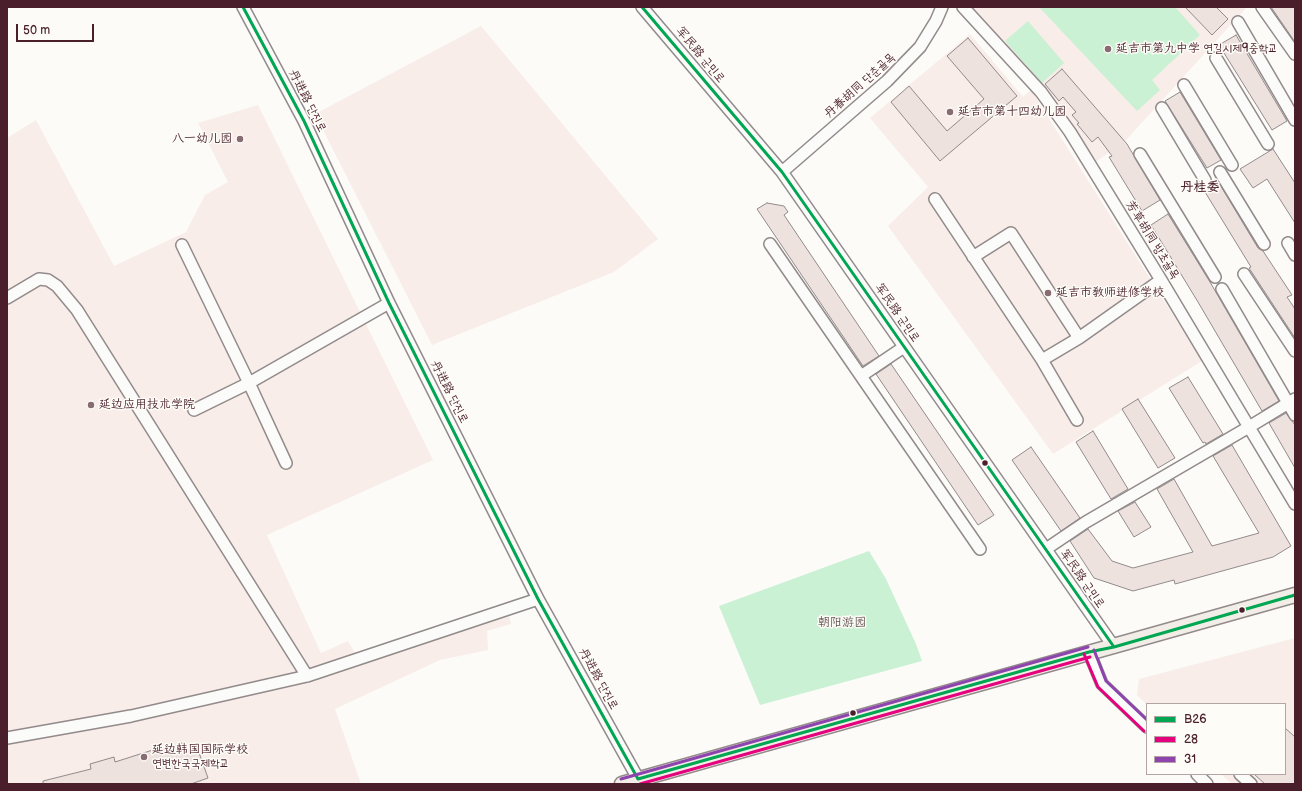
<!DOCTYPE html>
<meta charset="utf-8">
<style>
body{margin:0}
#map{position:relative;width:1302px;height:791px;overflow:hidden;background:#fcfbf8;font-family:"Balsamiq Sans",sans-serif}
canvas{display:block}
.frame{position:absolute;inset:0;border:8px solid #4a1f2b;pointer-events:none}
.legend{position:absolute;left:1146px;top:703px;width:140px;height:72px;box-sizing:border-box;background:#fdfcf7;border:1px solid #b5a4a5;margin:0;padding:5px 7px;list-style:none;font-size:12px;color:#4a1f2b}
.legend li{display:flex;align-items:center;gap:8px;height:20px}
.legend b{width:20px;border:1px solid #b5a4a5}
.scale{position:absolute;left:16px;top:24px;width:78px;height:18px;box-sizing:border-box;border:2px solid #4a1f2b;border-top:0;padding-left:5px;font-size:12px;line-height:14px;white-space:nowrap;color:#4a1f2b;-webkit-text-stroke:3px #fdfcf7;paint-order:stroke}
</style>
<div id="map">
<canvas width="1302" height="791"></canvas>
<div class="frame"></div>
<ul class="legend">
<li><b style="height:5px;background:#00a651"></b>B26</li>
<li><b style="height:5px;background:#e5007d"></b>28</li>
<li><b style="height:5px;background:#8e44ad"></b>31</li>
</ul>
<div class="scale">50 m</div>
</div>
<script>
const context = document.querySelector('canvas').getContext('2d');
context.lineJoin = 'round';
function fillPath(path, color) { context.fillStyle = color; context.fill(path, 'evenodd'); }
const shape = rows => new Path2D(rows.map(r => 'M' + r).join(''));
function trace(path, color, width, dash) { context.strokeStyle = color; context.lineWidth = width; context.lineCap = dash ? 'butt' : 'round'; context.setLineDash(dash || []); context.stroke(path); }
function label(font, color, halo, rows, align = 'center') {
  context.font = font + ' "Balsamiq Sans","LXGW WenKai TC","Poor Story",sans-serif'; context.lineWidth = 3; context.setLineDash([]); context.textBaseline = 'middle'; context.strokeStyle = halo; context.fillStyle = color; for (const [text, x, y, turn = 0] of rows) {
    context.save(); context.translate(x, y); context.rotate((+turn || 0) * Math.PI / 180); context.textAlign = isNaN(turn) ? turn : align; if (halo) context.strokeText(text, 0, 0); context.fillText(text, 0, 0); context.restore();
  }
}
fillPath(shape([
 [971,7,1247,7,1126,140,1093,164,1045,91],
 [481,26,658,239,614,272,432,345,315,114],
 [970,34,1023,97,1031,90,1202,361,1053,454,888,226,928,187,870,118],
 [258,105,433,460,267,535,321,653,348,641,355,653,507,604,511,624,487,631,488,650,440,660,335,709,361,784,7,784,7,138,36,120,114,266,186,232,205,195,228,182,198,123],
 [1295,638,1295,784,1232,784,1221,774,1285,774,1285,704,1147,705,1137,695,1139,679]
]), '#f8ede8');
fillPath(shape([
 [1039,7,1175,7,1200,35,1152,80,1160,90,1137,111],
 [1028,21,1064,63,1042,83,1005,41],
 [869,551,886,579,916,644,922,661,760,705,719,606]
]), '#caf1d3');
const building = shape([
 [1185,7,1216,7,1228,19,1212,35,1185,7],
 [1271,7,1295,7,1295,42,1271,7],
 [1236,35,1287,121,1272,130,1219,45,1236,35],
 [968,38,1017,96,940,161,891,102,909,86,947,131,984,99,947,56,968,38],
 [1062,69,1127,144,1160,200,1142,211,1109,157,1112,156,1098,137,1092,142,1077,124,1079,123,1072,115,1076,112,1063,97,1059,101,1045,84,1062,69],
 [1180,92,1221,160,1207,168,1165,101,1180,92],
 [1273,149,1295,183,1295,223,1267,179,1253,188,1240,169,1273,149],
 [1219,183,1258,248,1263,251,1292,295,1287,297,1295,309,1295,338,1249,268,1251,267,1205,192,1219,183],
 [767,203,784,206,788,212,784,215,879,356,863,366,757,209,767,203],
 [1168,214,1210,282,1279,401,1262,411,1198,302,1151,225,1168,214],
 [891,364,994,515,978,525,876,374,891,364],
 [1188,377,1223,434,1206,444,1205,442,1203,443,1169,388,1188,377],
 [1138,399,1175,458,1158,468,1122,409,1138,399],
 [1286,413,1295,425,1295,468,1269,423,1286,413],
 [1093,431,1128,489,1111,499,1076,442,1093,431],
 [1232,445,1291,546,1273,557,1175,584,1174,580,1133,591,1094,578,1070,541,1088,529,1112,561,1133,568,1193,552,1157,489,1174,479,1212,546,1259,533,1213,456,1232,445],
 [1031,447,1080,518,1061,531,1012,460,1031,447],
 [1135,502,1151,527,1134,537,1118,511,1135,502],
 [1285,728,1295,737,1295,784,1265,784,1254,774,1285,774,1285,728],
 [182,743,185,751,197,747,208,778,191,784,43,784,43,781,91,769,90,764,114,757,115,762,156,749,157,752,182,743]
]);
fillPath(building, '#eee2de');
trace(building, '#928a8b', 1);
const minor = shape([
 [243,7,304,121,389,303,538,599,641,784],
 [642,7,782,172,1114,647],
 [963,7,1041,92,1070,132,1161,280,1295,504],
 [1262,7,1295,54],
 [1238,22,1295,120],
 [1216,58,1268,144],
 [1184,85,1232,165],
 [1162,108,1205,180],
 [1140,154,1215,277],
 [782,172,887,81,920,47,936,21,942,7],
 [1220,172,1264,244],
 [935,199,1042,360,1077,420],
 [1288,243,1295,255],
 [770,244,980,549],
 [182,245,249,383,286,463],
 [973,257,1011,233,1079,338],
 [1244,274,1295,351],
 [1222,289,1295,415],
 [7,298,39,279,48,280,57,286,77,310,307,676],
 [1042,360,1079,338,1161,280],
 [861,376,904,347],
 [194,410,249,383,389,303],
 [1046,549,1086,522,1249,427,1295,399],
 [1089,652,1102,684,1147,727],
 [7,738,131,716,307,676,538,599],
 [1197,774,1207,784],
 [1240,774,1251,784]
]);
const major = shape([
 [622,784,1295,595]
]);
trace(minor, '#928a8b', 14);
trace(major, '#928a8b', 17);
trace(minor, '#fbfbf9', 11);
trace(major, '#f2eee7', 14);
trace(shape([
 [243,7,304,121,389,303,538,599,638,779],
 [642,7,782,172,1114,647],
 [638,779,1089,652,1114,647,1295,595]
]), '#00a651', 3);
trace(shape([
 [1084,654,1098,687,1144,731],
 [640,784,1090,657]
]), '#e5007d', 3);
trace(shape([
 [1094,650,1106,681,1147,720],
 [621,779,1088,647]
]), '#8e44ad', 3);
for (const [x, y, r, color] of [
 [1108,49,4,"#886c73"],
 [950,112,4,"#886c73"],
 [240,139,4,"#886c73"],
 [1048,293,4,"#886c73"],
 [91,405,4,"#886c73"],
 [985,463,3.5,"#4a1f2b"],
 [1242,610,3.5,"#4a1f2b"],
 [853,713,3.5,"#4a1f2b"],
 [144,757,4,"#886c73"]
]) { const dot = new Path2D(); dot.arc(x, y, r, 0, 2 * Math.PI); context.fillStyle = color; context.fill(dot); trace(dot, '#fdfcf7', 1.5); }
label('12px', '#4a1f2b', '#fdfcf7', [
 ["延吉市第九中学 연길시제9중학교",1116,49],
 ["延吉市第十四幼儿园",958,112],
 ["八一幼儿园",232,139,"right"],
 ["延吉市教师进修学校",1056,293],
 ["延边应用技术学院",99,405],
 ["延边韩国国际学校",152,750],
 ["연변한국국제학교",152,764]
], 'left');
label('12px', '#4a1f2b', '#fdfcf7', [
 ["军民路 군민로",700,55,50],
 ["丹春胡同 단춘골목",860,86,-42],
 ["丹进路 단진로",307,101,63],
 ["芳草胡同 방초골목",1152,240,58],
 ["军民路 군민로",897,313,55],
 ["丹进路 단진로",449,392,63],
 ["军民路 군민로",1082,579,55],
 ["丹进路 단진로",598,679,61]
]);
label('12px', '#60514e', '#fdfcf7', [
 ["朝阳游园",842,623]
]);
label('bold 13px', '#4a1f2b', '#fdfcf7', [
 ["丹桂委",1200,188]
]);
</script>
